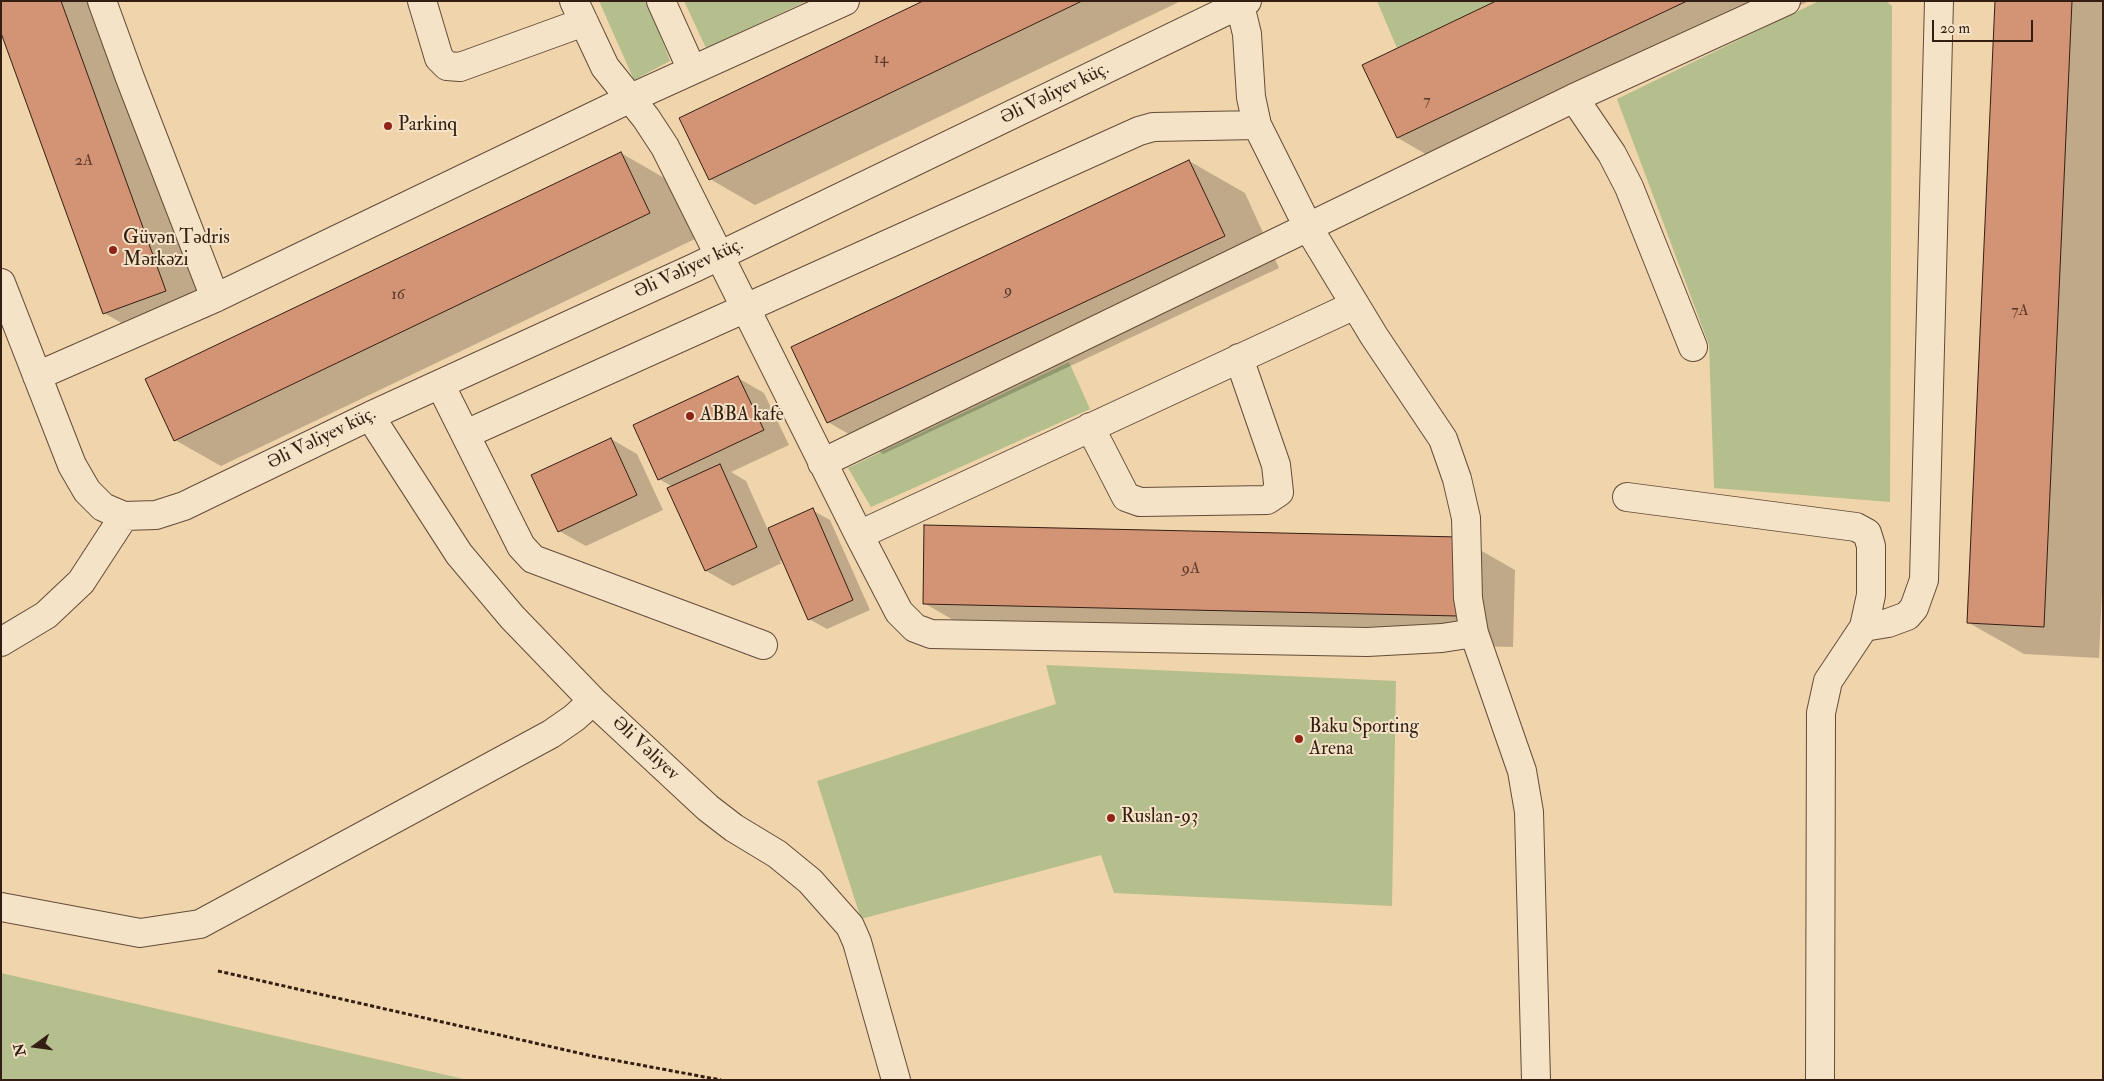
<!DOCTYPE html>
<meta charset="utf-8">
<style>
body{margin:0}
#map{position:relative;width:2104px;height:1081px;overflow:hidden;background:#f0d4ab;font-family:"IM FELL Double Pica",serif}
canvas{display:block}
.frame{position:absolute;inset:0;border:2px solid #341e13;pointer-events:none}
.north{position:absolute;left:10px;top:1021px;width:50px;height:50px;-webkit-text-stroke:4px #f5e3c8;paint-order:stroke;rotate:256deg;font-size:14px;font-weight:700;line-height:20px;text-align:center;color:#341e13}
.north::after{content:'';display:block;margin:auto;width:18px;height:22px;background:#341e13;clip-path:polygon(50% 0,100% 100%,50% 72%,0 100%)}
.scale{position:absolute;left:1932px;top:20px;width:101px;height:22px;box-sizing:border-box;border:2px solid #341e13;border-top:0;padding-left:6px;font-size:15px;line-height:18px;white-space:nowrap;color:#341e13;-webkit-text-stroke:4px #f5e3c8;paint-order:stroke}
</style>
<div id="map">
<canvas width="2104" height="1081"></canvas>
<div class="frame"></div>
<div class="north">N</div>
<div class="scale">20 m</div>
</div>
<script>
const context = document.querySelector('canvas').getContext('2d');
context.lineJoin = 'round';
function fillPath(path, color) { context.fillStyle = color; context.fill(path, 'evenodd'); }
const shape = rows => new Path2D(rows.map(r => 'M' + r).join(''));
function trace(path, color, width, dash) { context.strokeStyle = color; context.lineWidth = width; context.lineCap = dash ? 'butt' : 'round'; context.setLineDash(dash || []); context.stroke(path); }
function label(font, color, halo, rows, align = 'center') {
  context.font = font + ' "IM FELL Double Pica",serif'; context.lineWidth = 4; context.setLineDash([]); context.textBaseline = 'middle'; context.strokeStyle = halo; context.fillStyle = color; for (const [text, x, y, turn = 0] of rows) {
    context.save(); context.translate(x, y); context.rotate((+turn || 0) * Math.PI / 180); context.textAlign = isNaN(turn) ? turn : align; if (halo) context.strokeText(text, 0, 0); context.fillText(text, 0, 0); context.restore();
  }
}
fillPath(shape([
 [599,1,647,1,670,61,634,80],
 [684,1,807,1,706,48],
 [1377,1,1496,1,1397,48],
 [1819,1,1886,1,1892,6,1890,502,1714,488,1709,345,1617,99],
 [1069,362,1090,409,871,507,848,468],
 [1046,665,1396,681,1392,906,1114,893,1101,855,861,919,817,781,1056,704],
 [1,973,468,1080,1,1080]
]), '#b5be8d');
fillPath(shape([
 [1,1,96,1,210,317,150,339,104,313],
 [926,1,1181,1,755,205,710,179],
 [1499,1,1809,1,1453,170,1398,138],
 [1997,1,2103,1,2103,568,2099,658,2024,654,1969,623],
 [621,153,666,179,695,239,221,466,175,440],
 [1189,161,1245,193,1279,268,883,454,828,422],
 [738,378,764,393,789,445,731,472,746,481,768,530,812,510,830,520,870,610,827,629,809,619,784,561,779,561,782,563,733,586,706,571,669,489,673,487,659,479],
 [611,439,637,454,663,510,586,546,559,531],
 [1459,538,1515,570,1513,647,979,635,924,603]
]), '#0003');
const building = shape([
 [1,1,61,1,166,291,103,314,1,33,1,1],
 [923,1,1082,1,709,180,679,118,923,1],
 [1496,1,1687,1,1397,138,1362,65,1496,1],
 [1995,1,2072,1,2044,627,1967,623,1995,1],
 [621,152,650,213,174,441,145,379,621,152],
 [1189,160,1225,236,827,423,791,347,1189,160],
 [738,376,764,430,658,480,633,425,738,376],
 [611,438,637,495,558,532,531,475,611,438],
 [720,464,757,547,705,571,667,488,720,464],
 [813,508,853,600,808,620,768,528,813,508],
 [924,525,1459,537,1458,616,923,604,924,525]
]);
fillPath(building, '#d39375');
trace(building, '#341e13', 1);
const minor = shape([
 [102,1,130,78,215,298],
 [422,1,439,58,447,66,460,67,584,22],
 [574,1,605,67,646,118,665,147,859,535,899,612,915,628,931,634,1367,642,1442,638,1474,633],
 [661,1,692,70],
 [1240,5,1247,34,1251,97,1257,125,1308,227,1374,336,1443,439,1457,479,1466,518,1468,598,1474,633,1522,771,1529,812,1536,1080],
 [1574,98,1612,154,1629,187,1693,347],
 [1,283,72,465,87,491,103,507,124,516,156,515,184,506,370,416,694,268,1247,1],
 [37,376,215,298,631,98,845,1],
 [440,384,521,546,533,559,763,645],
 [370,416,459,554,512,617,593,701,708,808,734,828,777,854,810,881,850,926,857,942,896,1080],
 [1090,427,1126,497,1140,502,1267,500,1279,492,1276,465,1239,358],
 [466,434,1139,131,1153,127,1257,125],
 [822,463,1574,98,1786,1],
 [1627,497,1856,527,1867,533,1871,546,1871,595,1864,627,1828,681,1821,713,1820,1080],
 [859,535,1355,305],
 [1864,627,1888,623,1907,616,1914,608,1924,580,1939,1],
 [1,642,46,615,81,582,124,516],
 [1,907,140,933,200,924,551,734,574,718,593,701]
]);
trace(minor, '#634c39', 30);
trace(shape([
 [218,971,592,1056,721,1080]
]), '#341e13', 3, [4, 2.5]);
trace(minor, '#f5e3c8', 28);
for (const [x, y, r, color] of [
 [388,126,5,"#8f2418"],
 [113,250,5,"#8f2418"],
 [690,416,5,"#8f2418"],
 [1299,739,5,"#8f2418"],
 [1111,818,5,"#8f2418"]
]) { const dot = new Path2D(); dot.arc(x, y, r, 0, 2 * Math.PI); context.fillStyle = color; context.fill(dot); trace(dot, '#f5e3c8', 2); }
label('16px', '#5c3b2c', null, [
 ["14",881,60],
 ["7",1427,102],
 ["2A",84,162],
 ["9",1008,292],
 ["16",398,296],
 ["7A",2020,312],
 ["9A",1191,570]
]);
label('19px', '#341e13', '#f5e3c8', [
 ["Əli Vəliyev küç.",1055,94,-26],
 ["Əli Vəliyev küç.",689,269,-25],
 ["Əli Vəliyev küç.",322,439,-26],
 ["Əli Vəliyev",645,749,43]
]);
label('19px', '#341e13', '#f5e3c8', [
 ["Parkinq",398,126],
 ["Güvәn Tәdris",123,239],
 ["Mәrkәzi",123,261],
 ["ABBA kafe",700,416],
 ["Baku Sporting",1309,728],
 ["Arena",1309,750],
 ["Ruslan-93",1121,818]
], 'left');
</script>
